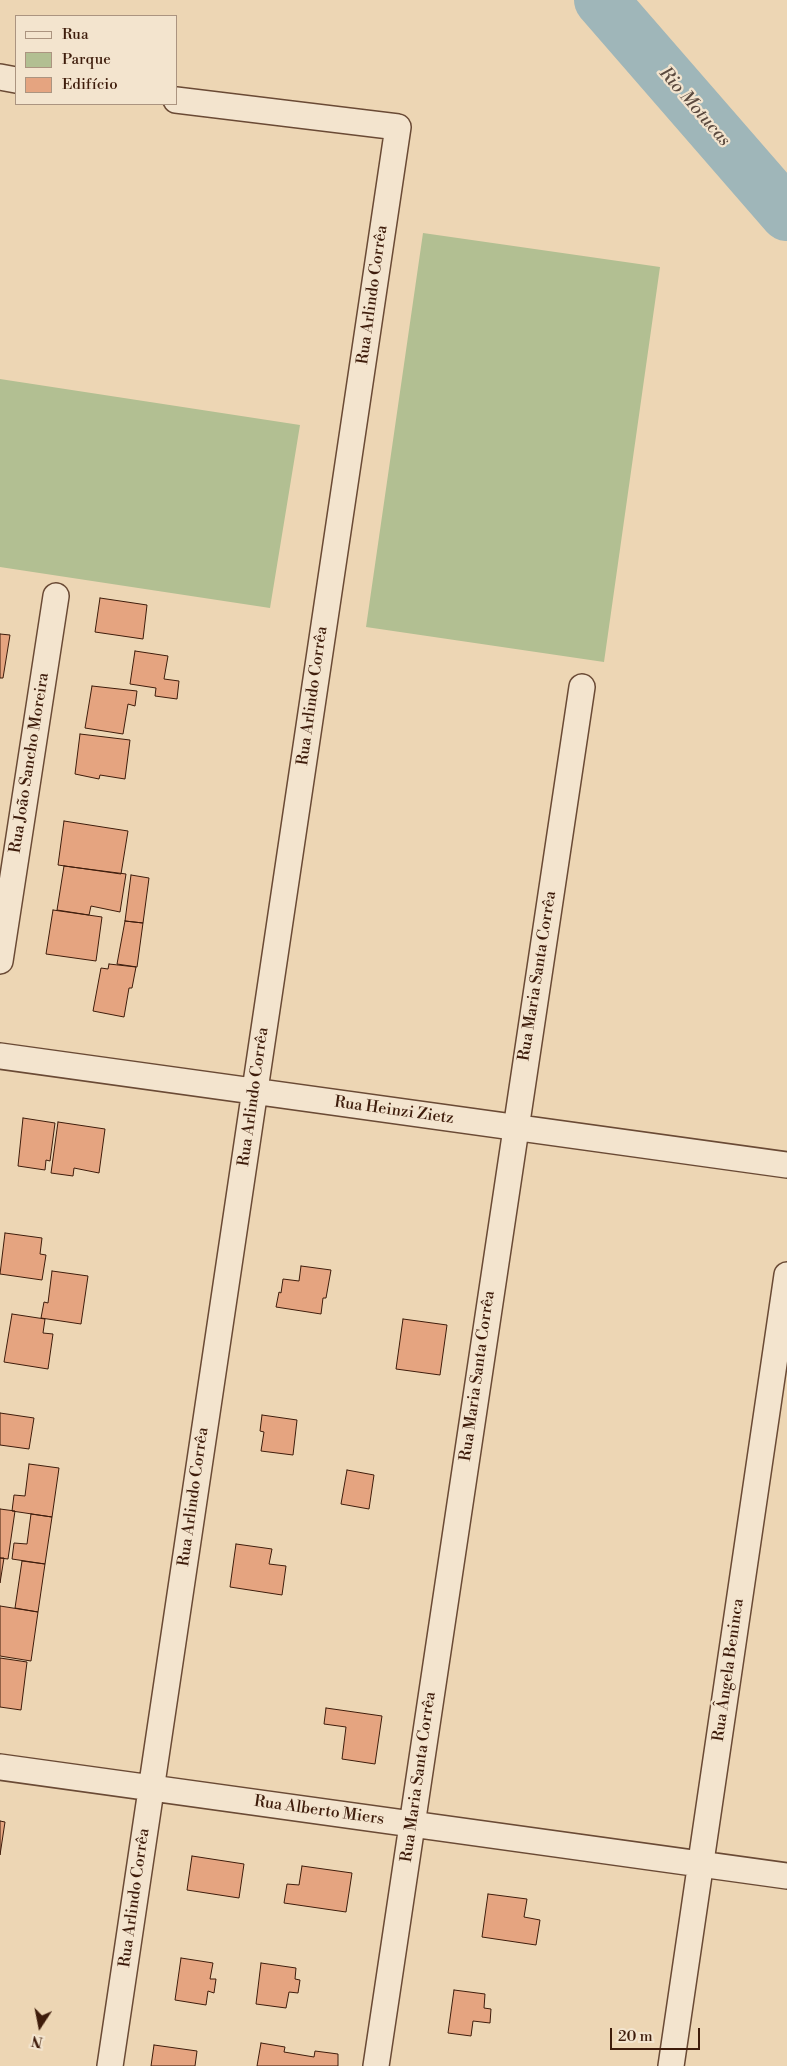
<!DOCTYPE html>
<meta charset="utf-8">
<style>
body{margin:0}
#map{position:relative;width:787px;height:2066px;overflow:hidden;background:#edd6b4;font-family:"Libre Bodoni",serif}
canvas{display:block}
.legend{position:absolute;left:15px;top:15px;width:162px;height:90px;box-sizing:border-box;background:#f3e4ce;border:1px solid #ab9480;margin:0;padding:6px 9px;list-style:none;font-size:15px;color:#3e1c0b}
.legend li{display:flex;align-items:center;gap:10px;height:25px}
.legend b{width:25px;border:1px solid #ab9480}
.north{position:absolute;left:15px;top:2001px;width:50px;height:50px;-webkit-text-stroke:4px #f3e4ce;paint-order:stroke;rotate:191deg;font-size:14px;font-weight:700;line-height:20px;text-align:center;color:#3e1c0b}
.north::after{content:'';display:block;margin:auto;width:18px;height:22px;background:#3e1c0b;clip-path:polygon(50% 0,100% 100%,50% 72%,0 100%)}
.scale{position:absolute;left:610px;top:2028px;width:90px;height:22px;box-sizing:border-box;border:2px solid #3e1c0b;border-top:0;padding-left:6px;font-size:15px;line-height:18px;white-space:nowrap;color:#3e1c0b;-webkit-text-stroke:4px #f3e4ce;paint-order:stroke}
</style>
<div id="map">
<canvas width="787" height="2066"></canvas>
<ul class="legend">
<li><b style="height:6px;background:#f3e4ce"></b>Rua</li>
<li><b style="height:14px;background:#b2bf92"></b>Parque</li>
<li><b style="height:14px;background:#e5a480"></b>Edifício</li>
</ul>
<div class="north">N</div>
<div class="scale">20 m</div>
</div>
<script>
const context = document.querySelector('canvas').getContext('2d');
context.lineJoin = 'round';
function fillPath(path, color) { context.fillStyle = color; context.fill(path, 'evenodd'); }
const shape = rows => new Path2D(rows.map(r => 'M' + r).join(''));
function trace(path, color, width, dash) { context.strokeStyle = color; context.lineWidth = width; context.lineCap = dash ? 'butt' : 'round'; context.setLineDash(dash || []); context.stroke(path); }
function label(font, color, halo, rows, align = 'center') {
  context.font = font + ' "Libre Bodoni",serif'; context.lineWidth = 4.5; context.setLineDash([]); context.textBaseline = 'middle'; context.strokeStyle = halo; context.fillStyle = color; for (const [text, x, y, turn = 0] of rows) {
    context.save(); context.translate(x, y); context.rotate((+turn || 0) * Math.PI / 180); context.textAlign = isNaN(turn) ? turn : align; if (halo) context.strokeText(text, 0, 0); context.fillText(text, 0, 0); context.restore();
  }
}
fillPath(shape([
 [423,233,660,267,604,662,366,627],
 [0,379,300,425,270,608,0,567]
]), '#b2bf92');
trace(shape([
 [601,0,787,214]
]), '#9fb6b9', 54);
const building = shape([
 [100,598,147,605,143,639,95,632,100,598],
 [0,634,10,635,3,678,0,678,0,634],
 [135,651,168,656,164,679,179,681,177,699,155,696,156,688,130,684,135,651],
 [92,686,137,691,135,706,128,704,123,734,85,728,92,686],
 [80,734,130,740,125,779,100,775,99,779,75,774,80,734],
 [64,821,128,831,121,874,58,865,64,821],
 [64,866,126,874,120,912,91,906,89,915,57,910,64,866],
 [131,875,149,878,143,923,125,921,131,875],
 [53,910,102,917,96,961,46,954,53,910],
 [125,921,143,923,137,967,117,964,125,921],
 [109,964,136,967,132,988,129,988,124,1017,93,1011,101,968,108,969,109,964],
 [23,1118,55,1123,50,1161,46,1160,45,1170,18,1166,23,1118],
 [58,1122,105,1129,99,1173,74,1168,73,1176,51,1173,58,1122],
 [5,1233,42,1238,40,1254,46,1255,42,1280,0,1274,5,1233],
 [301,1266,331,1270,326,1298,323,1298,321,1314,276,1307,279,1292,281,1293,283,1279,299,1281,301,1266],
 [52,1271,88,1276,81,1324,41,1318,44,1302,48,1303,52,1271],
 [12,1314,45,1319,43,1333,53,1334,48,1369,4,1362,12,1314],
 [403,1319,447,1325,440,1375,396,1369,403,1319],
 [0,1413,34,1418,29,1449,0,1445,0,1413],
 [262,1415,297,1420,293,1455,261,1451,264,1432,260,1431,262,1415],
 [29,1464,59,1468,52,1517,12,1511,14,1495,25,1496,29,1464],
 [347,1470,374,1475,369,1509,341,1504,347,1470],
 [0,1509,15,1511,8,1559,0,1558,0,1509],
 [31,1514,52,1517,45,1564,12,1559,14,1543,27,1544,31,1514],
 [236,1544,272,1549,269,1564,286,1566,282,1595,230,1587,236,1544],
 [0,1558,4,1558,0,1583,0,1558],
 [22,1561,45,1564,38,1612,15,1608,22,1561],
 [0,1606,38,1612,31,1661,0,1656,0,1606],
 [0,1658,27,1662,21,1710,0,1707,0,1658],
 [326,1708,382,1716,375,1764,342,1759,346,1727,324,1724,326,1708],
 [0,1821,5,1822,0,1855,0,1821],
 [192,1856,244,1864,239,1898,187,1890,192,1856],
 [302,1866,352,1873,346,1912,284,1903,287,1884,299,1885,302,1866],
 [488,1894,527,1899,524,1917,540,1920,536,1945,482,1937,488,1894],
 [181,1958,213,1963,210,1979,216,1979,214,1993,208,1991,206,2005,175,2000,181,1958],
 [261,1963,296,1968,295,1979,300,1980,298,1993,289,1992,286,2008,256,2004,261,1963],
 [454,1990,485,1994,484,2008,491,2009,490,2023,473,2021,471,2036,448,2033,454,1990],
 [261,2043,285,2047,284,2052,314,2057,315,2051,338,2054,338,2066,257,2066,261,2043],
 [154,2045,197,2051,195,2066,151,2066,154,2045]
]);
fillPath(building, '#e5a480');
trace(building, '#3e1c0b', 1);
const street = shape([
 [0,77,16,80],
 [0,961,56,596],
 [0,1056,787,1165],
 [0,1767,787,1876],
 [110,2066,398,127,176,100],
 [376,2066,582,687],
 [671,2066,787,1275]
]);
trace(street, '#6a4a35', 28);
trace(street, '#f3e4ce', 25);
label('16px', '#3e1c0b', '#f3e4ce', [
 ["Rua Arlindo Corrêa",373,295,-82],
 ["Rua Arlindo Corrêa",313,696,-82],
 ["Rua João Sancho Moreira",30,763,-81],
 ["Rua Maria Santa Corrêa",538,976,-81],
 ["Rua Arlindo Corrêa",254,1097,-82],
 ["Rua Heinzi Zietz",394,1111,8],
 ["Rua Maria Santa Corrêa",478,1376,-82],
 ["Rua Arlindo Corrêa",194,1497,-82],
 ["Rua Ângela Beninca",729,1670,-82],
 ["Rua Maria Santa Corrêa",419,1777,-82],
 ["Rua Alberto Miers",319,1811,8],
 ["Rua Arlindo Corrêa",135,1898,-82]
]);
label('italic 18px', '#5b4a3f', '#f3e4ce', [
 ["Rio Motucas",694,107,49]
]);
</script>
